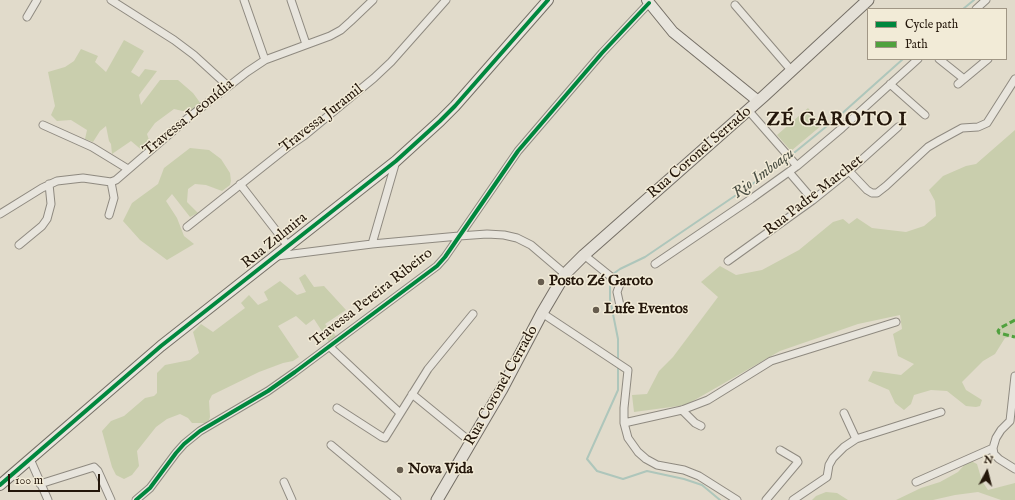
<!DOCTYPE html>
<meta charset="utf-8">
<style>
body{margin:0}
#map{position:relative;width:1015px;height:500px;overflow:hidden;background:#e1dbcb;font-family:"IM FELL English",serif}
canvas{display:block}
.legend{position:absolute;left:867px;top:8px;width:140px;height:52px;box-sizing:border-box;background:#f2ebd7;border:1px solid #a09685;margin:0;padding:5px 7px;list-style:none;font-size:12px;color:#24170b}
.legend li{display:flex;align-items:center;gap:8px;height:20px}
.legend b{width:20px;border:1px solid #a09685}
.north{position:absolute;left:967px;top:452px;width:40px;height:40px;-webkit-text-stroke:3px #f2ebd7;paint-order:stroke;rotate:7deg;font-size:11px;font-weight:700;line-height:16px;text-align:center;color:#24170b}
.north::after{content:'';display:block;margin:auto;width:14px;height:18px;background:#24170b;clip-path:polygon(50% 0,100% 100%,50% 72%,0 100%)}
.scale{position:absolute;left:8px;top:474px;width:92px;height:18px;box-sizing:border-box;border:2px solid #24170b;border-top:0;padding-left:5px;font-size:12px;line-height:14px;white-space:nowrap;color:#24170b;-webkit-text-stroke:3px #f2ebd7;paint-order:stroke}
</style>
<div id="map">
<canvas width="1015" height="500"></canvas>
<ul class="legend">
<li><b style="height:5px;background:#00873e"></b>Cycle path</li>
<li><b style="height:5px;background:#50a13e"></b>Path</li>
</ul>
<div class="north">N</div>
<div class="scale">100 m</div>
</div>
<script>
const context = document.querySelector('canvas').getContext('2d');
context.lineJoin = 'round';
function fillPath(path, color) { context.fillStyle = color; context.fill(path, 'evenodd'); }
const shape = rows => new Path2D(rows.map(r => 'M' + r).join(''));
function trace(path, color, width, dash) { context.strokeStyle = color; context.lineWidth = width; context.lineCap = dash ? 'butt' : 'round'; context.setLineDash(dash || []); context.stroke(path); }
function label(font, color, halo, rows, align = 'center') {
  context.font = font + ' "IM FELL English",serif'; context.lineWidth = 3; context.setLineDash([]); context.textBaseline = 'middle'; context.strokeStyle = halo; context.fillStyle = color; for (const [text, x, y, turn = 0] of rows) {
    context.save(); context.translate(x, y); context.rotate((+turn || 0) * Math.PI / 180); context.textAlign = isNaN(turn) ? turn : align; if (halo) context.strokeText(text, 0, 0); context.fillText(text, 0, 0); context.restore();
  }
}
fillPath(shape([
 [124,40,144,51,131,72,139,77,145,69,157,71,139,95,141,105,160,80,178,80,193,93,201,104,196,110,187,112,174,109,155,123,147,134,150,143,144,152,131,141,112,154,111,144,109,141,106,126,100,131,93,142,85,139,87,130,71,120,57,121,51,115,55,106,48,72,65,67,74,61,81,49,98,56,95,62,106,72],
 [808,108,822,125,791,151,777,135],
 [1015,130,1015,336,1005,338,995,354,983,361,962,382,966,390,982,400,980,406,976,407,966,406,947,391,931,390,914,395,911,404,904,410,895,403,889,390,868,381,873,371,901,375,914,364,898,356,893,334,902,329,900,315,858,324,780,351,686,405,634,412,632,395,647,394,659,371,673,357,718,297,701,282,720,266,736,275,762,270,799,250,833,222,843,219,849,224,857,218,872,228,906,232,924,226,936,216,935,201,929,190,943,176,966,166,976,164],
 [190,148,209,150,221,159,230,173,231,181,230,185,222,191,206,185,195,184,188,189,187,202,198,213,190,217,172,194,166,201,177,218,184,236,194,244,167,260,140,240,123,221,132,203,158,184,164,168],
 [305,274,314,287,324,286,346,310,325,324,336,336,329,342,314,319,306,325,296,316,278,326,299,357,293,361,283,363,259,372,212,395,209,401,210,417,209,420,205,423,192,423,188,418,180,414,167,419,156,427,137,451,139,466,132,475,124,479,116,475,112,467,102,431,111,421,124,416,145,398,154,396,157,393,157,373,165,365,190,360,199,353,193,332,201,324,213,332,245,308,241,303,249,295,258,305,268,300,264,292,280,281,297,295,306,292,299,278],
 [969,460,977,464,982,481,988,490,1015,483,1015,500,1001,500,978,492,955,495,933,500,896,500,921,488,940,482,958,472],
 [826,492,837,493,848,500,812,500,816,496]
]), '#c9cead');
trace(shape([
 [963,9,974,0],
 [613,274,620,269,645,257,773,170,838,117,903,59],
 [610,282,610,299,618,339,618,360],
 [618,365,618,390,587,459,597,471,623,479,647,471,684,479,702,485,720,500]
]), '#aec6bb', 2);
const street = shape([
 [111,0,174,40,194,55,228,86],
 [244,0,265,60],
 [291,0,306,44],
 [735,5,791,70],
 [976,9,986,0],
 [27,17,37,0],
 [939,59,964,79],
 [890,84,925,115],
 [958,84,988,59],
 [748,110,797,166],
 [43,125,92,147,128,169],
 [849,171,867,190,872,193,877,193,886,186,928,147,940,140,962,128,978,127,987,123,1015,79],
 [789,172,813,200],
 [240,184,288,246],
 [0,214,42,188,57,181,83,178,111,182,116,180,188,118,247,72,265,60,330,36,341,30,351,21,373,0],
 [109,215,114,198,111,182],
 [187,227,289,146,305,135,374,78,391,62,446,0],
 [372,244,396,161],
 [19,245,42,226,47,219,51,204,49,184],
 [584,255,620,284,617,292,621,310],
 [277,256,372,244,459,236,487,234,504,235,517,238,531,245,565,274],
 [728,261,813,200,849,171,898,127],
 [655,264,751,199,797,166,842,128,918,59],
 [542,313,628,370,624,408,624,423,628,438,638,452,646,459,657,465,684,470,699,476,737,500],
 [330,347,400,413],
 [1015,376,1010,421,1001,430,996,438,993,448,994,454,999,459,1015,469],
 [412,394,472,443],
 [337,408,382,437,385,438,428,369,473,314],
 [682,410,695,423,701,426],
 [844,413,856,439],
 [624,423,682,410,708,400,771,361,896,322],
 [331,445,397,500],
 [30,459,48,500],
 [284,482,292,500],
 [916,482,993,448],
 [40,484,94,467,98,471,111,500],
 [136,500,150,488,176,453,184,444,200,431,268,391,295,372,437,266,445,257,518,151,602,53,649,3],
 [766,500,798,462,797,460,780,450],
 [793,500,827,477,829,465,833,458,844,447,856,439,941,412]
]);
const secondary = shape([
 [647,0,673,32,758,101],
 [0,485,161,346,396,161,440,121,455,106,548,0]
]);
const primary = shape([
 [437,500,502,389,542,313,565,274,584,255,764,96,868,0]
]);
trace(street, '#8f8a80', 9);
trace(secondary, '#756f66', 12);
trace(primary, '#756f66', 13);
trace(street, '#e8e5dd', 7);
trace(secondary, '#e8e5dd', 10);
trace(primary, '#e4e0d7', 11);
trace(shape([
 [1015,320,1000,328,998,331,999,333,1015,337]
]), '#50a13e', 3, [6, 3]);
trace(shape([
 [0,485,161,346,396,161,440,121,455,106,548,0],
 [136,500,150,488,176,453,184,444,200,431,268,391,295,372,437,266,445,257,518,151,602,53,649,3]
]), '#00873e', 4);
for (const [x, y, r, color] of [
 [541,282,4,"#665c4e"],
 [596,310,4,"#665c4e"],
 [400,470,4,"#665c4e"]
]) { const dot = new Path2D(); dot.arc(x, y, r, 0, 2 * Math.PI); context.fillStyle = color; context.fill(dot); trace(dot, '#f2ebd7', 1.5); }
label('15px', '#24170b', '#f2ebd7', [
 ["Travessa Leonídia",189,118,-39],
 ["Travessa Juramil",322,119,-38],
 ["Rua Coronel Serrado",700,153,-41],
 ["Rua Padre Marchet",814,196,-38],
 ["Rua Zulmira",275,241,-39],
 ["Travessa Pereira Ribeiro",372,298,-38],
 ["Rua Coronel Cerrado",502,386,-61]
]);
label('bold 15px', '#24170b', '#f2ebd7', [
 ["Posto Zé Garoto",549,282],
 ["Lufe Eventos",604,310],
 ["Nova Vida",408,470]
], 'left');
label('italic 16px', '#4d5146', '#f2ebd7', [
 ["Rio Imboaçu",764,174,-37]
]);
context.letterSpacing = '1px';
label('bold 19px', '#24170b', '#f2ebd7', [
 ["ZÉ GAROTO I",837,121]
]);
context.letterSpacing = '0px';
</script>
